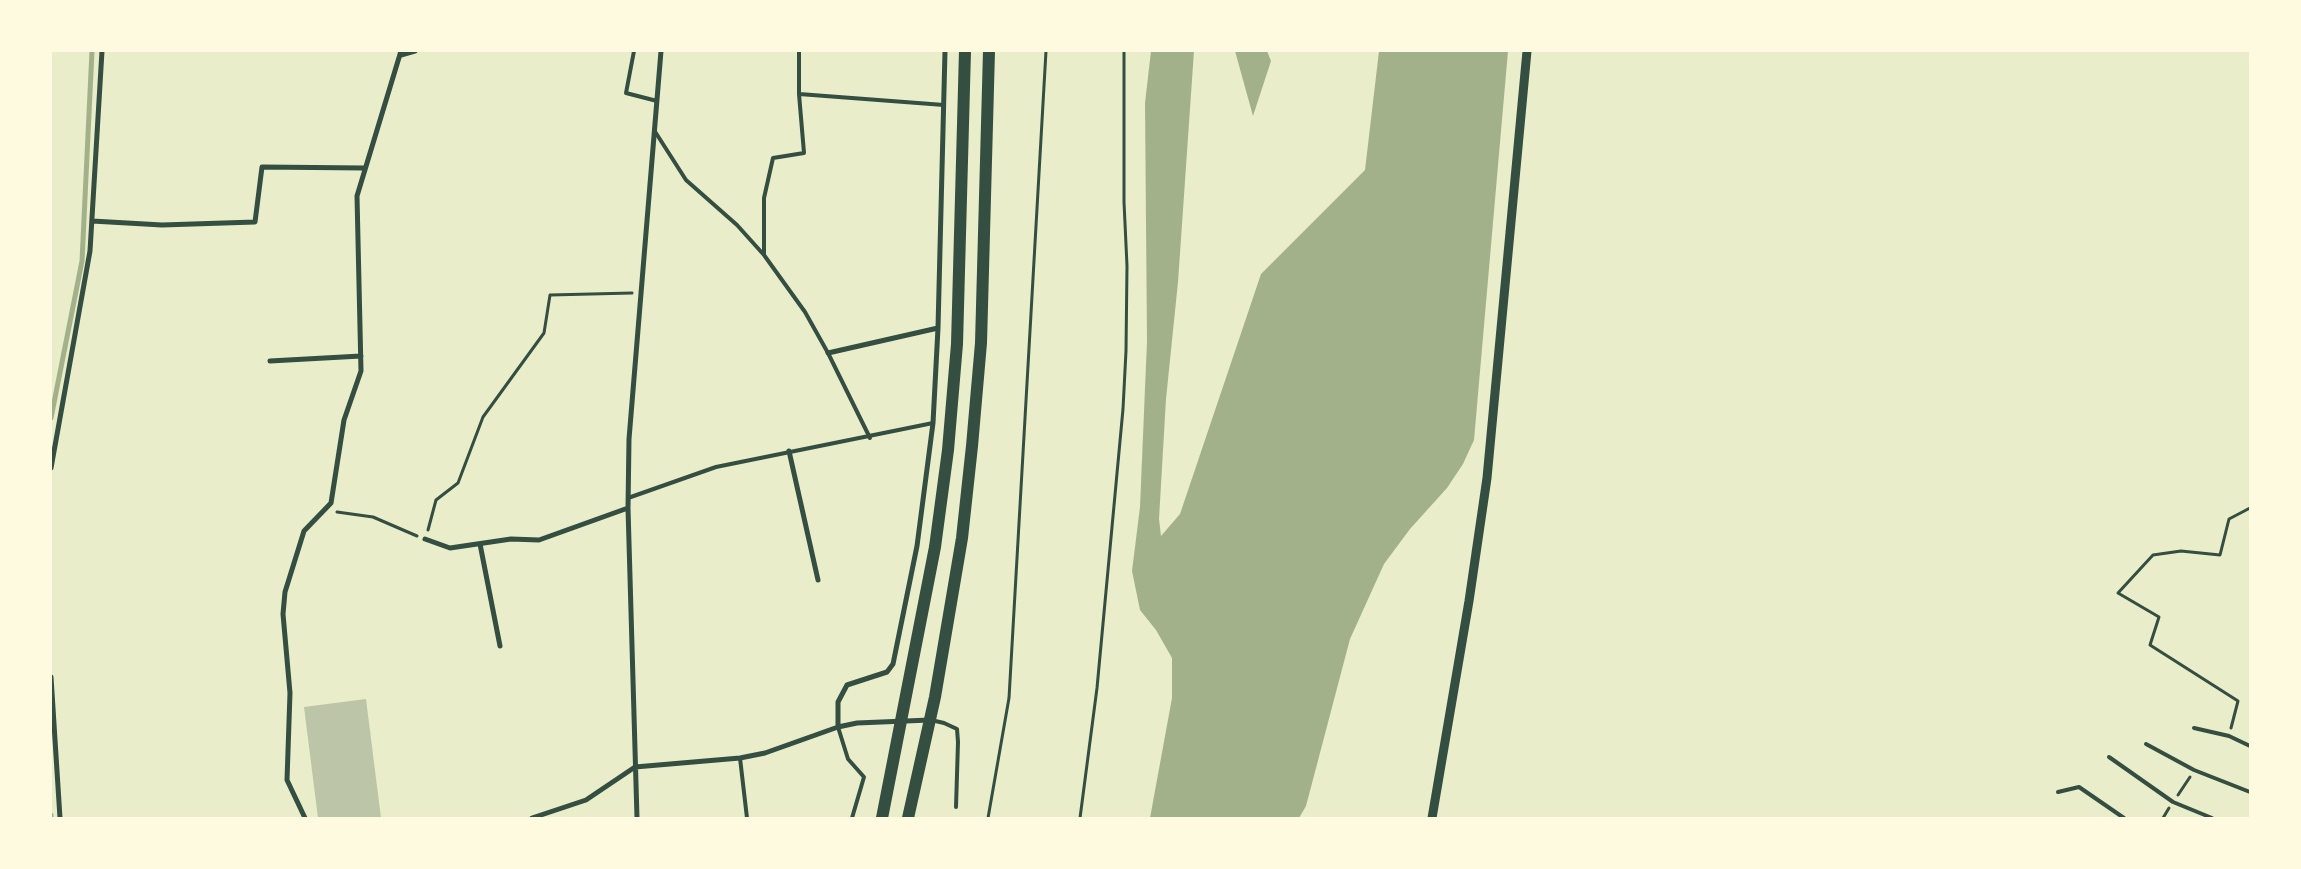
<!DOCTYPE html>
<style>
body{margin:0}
#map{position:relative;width:2301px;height:869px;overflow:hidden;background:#e9edc9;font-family:Signika,sans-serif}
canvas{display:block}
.frame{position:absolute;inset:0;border:52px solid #fefae0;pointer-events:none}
</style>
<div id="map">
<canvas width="2301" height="869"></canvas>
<div class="frame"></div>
</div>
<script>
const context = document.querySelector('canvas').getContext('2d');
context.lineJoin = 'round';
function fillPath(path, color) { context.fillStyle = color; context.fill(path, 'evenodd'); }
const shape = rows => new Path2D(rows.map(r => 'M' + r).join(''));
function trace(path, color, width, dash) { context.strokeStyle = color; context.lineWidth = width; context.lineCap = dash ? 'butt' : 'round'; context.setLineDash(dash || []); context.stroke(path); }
fillPath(shape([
 [1151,51,1194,51,1178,282,1166,399,1159,519,1161,536,1180,514,1261,274,1365,170,1379,51,1508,51,1474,440,1463,464,1447,488,1410,529,1384,564,1350,639,1306,806,1299,818,1150,818,1172,698,1172,658,1156,630,1140,610,1132,571,1140,507,1147,341,1145,103],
 [1235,51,1267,51,1271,61,1253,116]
]), '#a3b18a');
trace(shape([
 [51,418,82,261,92,51],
 [51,815,51,818]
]), '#a3b18a', 5);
fillPath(shape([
 [366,699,381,818,318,818,304,707]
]), '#bcc5a7');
trace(shape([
 [337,512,373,517,417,536],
 [428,530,436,500,458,483,483,417,544,333,550,295,632,293],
 [2231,728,2238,701,2150,645,2159,617,2118,593,2153,555,2181,551,2220,555,2229,519,2250,508],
 [2178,795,2190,777],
 [988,818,1009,698,1046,51],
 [1080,818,1097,688,1123,409,1126,351,1127,266,1124,202,1124,51],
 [2163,818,2169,808]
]), '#344e41', 3);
trace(shape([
 [634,51,626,93,657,101],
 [799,94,944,105],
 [654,130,686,180,737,225,764,255,805,312,828,353,870,438],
 [764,255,764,198,773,158,804,153,799,94,799,51],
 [628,498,716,467,933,423],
 [931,720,944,723,957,729,958,742,956,807],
 [838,727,848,759,864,777,852,818],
 [2194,728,2229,736,2250,746],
 [2146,744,2194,770,2250,792],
 [2109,757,2173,802,2212,818],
 [740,758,747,818],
 [2058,792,2079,787,2124,818]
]), '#344e41', 4);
trace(shape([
 [401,55,415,51],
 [92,221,162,225,255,222,262,167,364,168],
 [828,353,938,328],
 [270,361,361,356],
 [789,451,818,580],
 [51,468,90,251,102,51],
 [425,539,450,548,511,539,539,540,628,508],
 [480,544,500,646],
 [51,677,60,818],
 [838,727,838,702,847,685,887,672,893,664,917,546,933,423,938,328,945,51],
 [305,818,287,780,290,693,283,614,285,592,304,531,331,503,344,420,361,371,357,196,401,51],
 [532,818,586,800,635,767,740,758,765,753,838,727,857,723,930,720],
 [637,818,628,508,629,439,661,51]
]), '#344e41', 5);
trace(shape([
 [1432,818,1469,601,1487,478,1527,51]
]), '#344e41', 9);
trace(shape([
 [882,818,935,547,948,450,957,344,965,51],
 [908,818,935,697,962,538,972,446,981,343,989,51]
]), '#344e41', 12);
</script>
